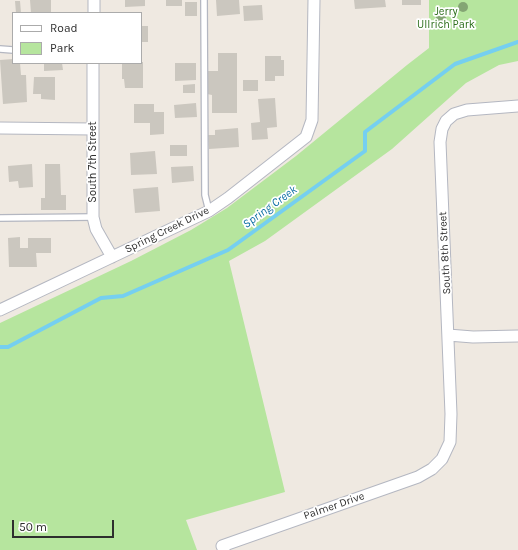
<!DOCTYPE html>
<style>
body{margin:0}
#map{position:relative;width:518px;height:550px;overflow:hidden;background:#efe9e1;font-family:Karla,sans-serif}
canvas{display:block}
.legend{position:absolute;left:12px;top:12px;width:130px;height:52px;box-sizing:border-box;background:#fff;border:1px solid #ababab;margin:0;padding:5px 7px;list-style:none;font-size:12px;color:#2e2e2e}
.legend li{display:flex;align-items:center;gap:8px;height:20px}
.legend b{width:20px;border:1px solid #ababab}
.scale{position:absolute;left:12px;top:520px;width:102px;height:18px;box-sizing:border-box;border:2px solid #2e2e2e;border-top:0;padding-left:5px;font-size:12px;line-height:14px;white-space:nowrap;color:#2e2e2e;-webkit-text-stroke:3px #fff;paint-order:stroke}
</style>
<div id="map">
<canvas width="518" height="550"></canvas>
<ul class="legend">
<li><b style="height:5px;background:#fff"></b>Road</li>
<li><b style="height:11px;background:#b6e59e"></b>Park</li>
</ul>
<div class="scale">50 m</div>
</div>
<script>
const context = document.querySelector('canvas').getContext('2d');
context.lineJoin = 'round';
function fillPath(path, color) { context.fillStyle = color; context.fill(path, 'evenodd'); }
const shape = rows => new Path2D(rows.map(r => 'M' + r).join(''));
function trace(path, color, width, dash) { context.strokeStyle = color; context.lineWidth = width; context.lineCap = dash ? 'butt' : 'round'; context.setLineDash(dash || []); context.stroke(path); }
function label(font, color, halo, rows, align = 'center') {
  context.font = font + ' Karla,sans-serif'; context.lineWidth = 3.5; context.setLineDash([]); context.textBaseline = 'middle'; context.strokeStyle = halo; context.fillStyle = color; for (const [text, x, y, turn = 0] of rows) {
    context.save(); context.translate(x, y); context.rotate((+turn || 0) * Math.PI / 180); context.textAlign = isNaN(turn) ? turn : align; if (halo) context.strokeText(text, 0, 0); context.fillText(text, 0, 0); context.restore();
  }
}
fillPath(shape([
 [429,0,518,0,518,61,499,65,466,83,392,149,265,241,229,261,285,492,186,520,197,550,0,550,0,323,131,261,191,230,227,208,296,156,407,65,429,48]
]), '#b6e59e');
trace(shape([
 [0,347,8,347,101,298,123,296,228,250,365,151,365,132,455,64,518,42]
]), '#75cff0', 4);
fillPath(shape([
 [30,0,51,0,51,13,31,13],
 [125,0,145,0,145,6,125,7],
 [166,0,182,0,182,6,166,6],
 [216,0,239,0,240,14,217,16],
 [354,0,385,0,386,7,355,9],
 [402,0,421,0,421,5,402,5],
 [15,1,20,1,21,13,16,13],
 [185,2,197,2,197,16,185,16],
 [262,5,263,20,244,21,243,6],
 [141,26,148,26,148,42,141,42],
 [218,53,237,53,237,113,212,113,212,95,207,94,208,71,218,71],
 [265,56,281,56,281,60,284,60,284,76,275,76,275,81,265,81],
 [13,59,13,63,20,63,21,75,26,75,27,102,3,104,0,60],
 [141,62,143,62,143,88,125,88,124,79,122,79,122,63,141,63],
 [44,63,62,63,63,70,44,71],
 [175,63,196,63,196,80,175,81],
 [34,77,55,77,55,100,41,99,41,94,33,94],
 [243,80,258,80,258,91,243,91],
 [195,84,195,93,183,93,183,85],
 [275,98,277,127,267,128,268,139,252,140,251,123,260,122,258,99],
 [196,103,197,117,175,118,174,105],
 [134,104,154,104,154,112,164,112,164,134,150,135,150,123,134,123],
 [238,128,239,147,209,149,208,135,215,135,215,130],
 [170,145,187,145,187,156,170,156],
 [155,151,157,174,131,175,130,153],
 [32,164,33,187,19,188,18,181,9,182,8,166],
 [45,164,60,164,61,195,66,195,66,210,41,210,41,198,45,198],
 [193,166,194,181,172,183,171,167],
 [158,187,160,211,135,213,133,189],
 [20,237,20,248,28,248,28,238,51,238,51,253,36,253,37,267,9,267,8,238]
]), '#cbc7bf');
const service = shape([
 [204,0,205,195,209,211],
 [0,49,13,50],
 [0,218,93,217]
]);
const minor = shape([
 [94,13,94,0],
 [93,63,93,217,96,229,112,257],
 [0,128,93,129],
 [0,310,209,211,228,198,306,137,312,120,314,0],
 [448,335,473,337,518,336],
 [224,550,222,546,418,477,432,469,442,459,450,442,451,414,440,142,442,129,446,121,454,114,467,110,518,106]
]);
trace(service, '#b4b7c1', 8);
trace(minor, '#b4b7c1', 13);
trace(service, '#fff', 5.5);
trace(minor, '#fff', 11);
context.fillStyle = '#84a574';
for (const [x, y] of [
 [463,7],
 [441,17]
]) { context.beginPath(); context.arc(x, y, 5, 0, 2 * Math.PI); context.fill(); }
label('11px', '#2c6e1b', '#fff', [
 ["Jerry",446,12],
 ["Ullrich Park",446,25]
]);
label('11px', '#2e2e2e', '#fff', [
 ["South 7th Street",93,162,-90],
 ["Spring Creek Drive",167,230,-26],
 ["South 8th Street",445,253,-93],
 ["Palmer Drive",334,506,-19]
]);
label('italic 12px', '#0d6fa3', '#fff', [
 ["Spring Creek",270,207,-36]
]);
</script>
